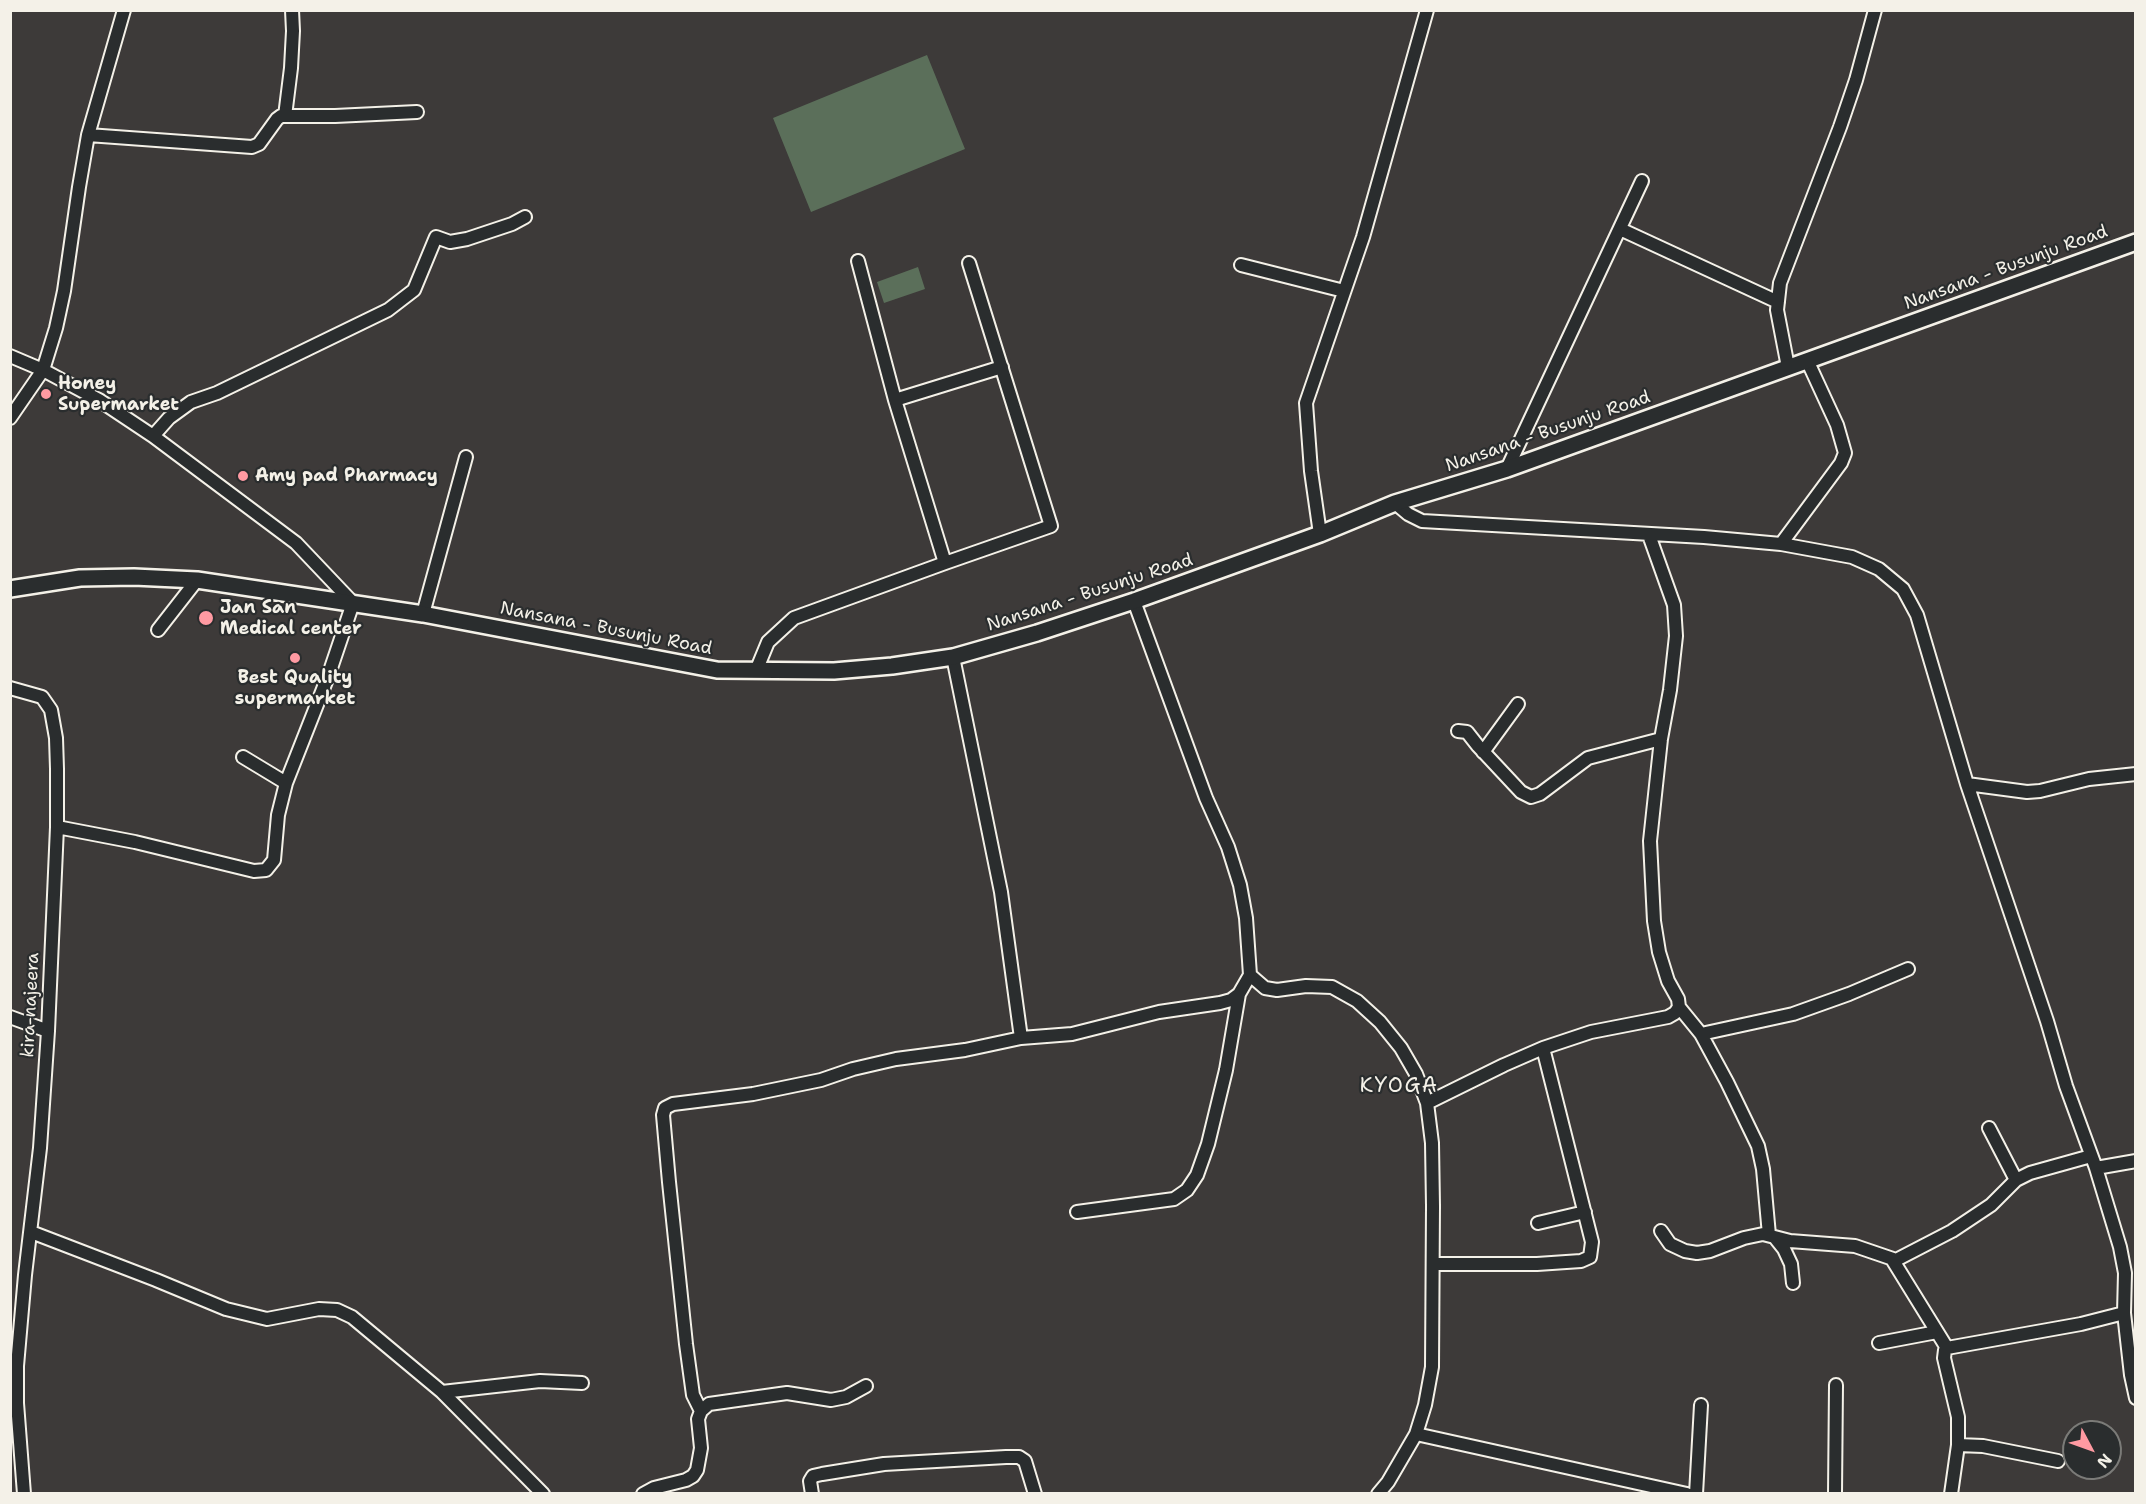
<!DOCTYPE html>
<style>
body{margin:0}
#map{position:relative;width:2146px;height:1504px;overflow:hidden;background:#3d3a39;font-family:"Shantell Sans",sans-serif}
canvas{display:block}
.frame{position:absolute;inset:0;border:12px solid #f4f1e8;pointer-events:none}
.north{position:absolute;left:2062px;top:1420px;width:60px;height:60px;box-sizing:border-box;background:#2a2d2e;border:2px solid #7b7b78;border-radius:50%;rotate:131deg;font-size:16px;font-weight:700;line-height:24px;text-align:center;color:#f4f1e8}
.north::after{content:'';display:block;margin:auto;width:21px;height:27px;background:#ff9aa2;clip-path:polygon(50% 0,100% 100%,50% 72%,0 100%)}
</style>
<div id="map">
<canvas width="2146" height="1504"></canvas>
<div class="frame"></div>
<div class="north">N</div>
</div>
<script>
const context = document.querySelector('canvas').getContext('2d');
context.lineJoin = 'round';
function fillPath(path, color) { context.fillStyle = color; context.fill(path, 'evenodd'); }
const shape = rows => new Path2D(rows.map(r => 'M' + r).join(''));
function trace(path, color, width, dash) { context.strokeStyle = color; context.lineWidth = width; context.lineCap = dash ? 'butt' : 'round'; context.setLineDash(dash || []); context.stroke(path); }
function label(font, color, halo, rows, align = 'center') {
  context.font = font + ' "Shantell Sans",sans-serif'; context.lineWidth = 4.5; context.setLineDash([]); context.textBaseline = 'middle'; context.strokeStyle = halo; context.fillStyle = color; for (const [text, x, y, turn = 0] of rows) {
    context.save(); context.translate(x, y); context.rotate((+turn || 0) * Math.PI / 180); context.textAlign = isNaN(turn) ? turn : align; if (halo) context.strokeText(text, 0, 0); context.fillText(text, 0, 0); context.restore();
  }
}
fillPath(shape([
 [927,55,965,149,811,212,773,118],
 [918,267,925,289,884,303,877,282]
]), '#5b6f5a');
const minor = shape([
 [285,116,291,68,293,31,292,10],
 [88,135,252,147,259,144,277,119,281,116,335,116,417,112],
 [1620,229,1778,302],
 [858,261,895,400,945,563],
 [1241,265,1344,291],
 [10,356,43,370,99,400,153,436,296,543,353,603,329,674,286,783,278,815,274,860,266,870,254,871,135,842,57,827],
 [1788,367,1777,310,1780,283,1840,127,1856,80,1875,10],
 [895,400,1002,367],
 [10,418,43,370,56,328,64,291,79,187,88,135,124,10],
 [153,436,169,418,191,402,217,393,388,310,414,290,436,237,450,242,467,239,512,224,525,217],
 [1507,469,1642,181],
 [1395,503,1408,514,1422,521,1704,537,1781,544,1852,557,1879,569,1903,589,1917,615,1967,784,2047,1021,2066,1086,2096,1168,2120,1247,2125,1273,2124,1313,2131,1375,2136,1398],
 [1320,534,1311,471,1306,403,1363,237,1427,10],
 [1781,544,1841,463,1845,453,1837,425,1807,360],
 [1134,601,1206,798,1228,847,1240,885,1246,918,1250,975,1265,988,1277,990,1306,986,1332,987,1357,1001,1380,1022,1401,1048,1416,1074,1427,1103,1432,1143,1433,1206,1432,1367,1425,1405,1416,1434,1388,1482,1378,1494],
 [423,614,466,457],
 [158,630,197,580],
 [953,657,1001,892,1021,1038],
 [756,671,768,642,794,618,945,563,1051,526,969,263],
 [10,688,42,697,51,710,56,738,57,769,57,827,48,1031,40,1148,25,1275,17,1366,17,1403,24,1494],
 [1458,731,1467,732,1478,746,1521,792,1531,797,1540,794,1588,758,1661,739],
 [1483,752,1518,704],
 [243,757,286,783],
 [1967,784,2027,792,2040,791,2089,779,2136,774],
 [1679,1007,1701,1034,1727,1082,1758,1146,1763,1169,1769,1235],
 [10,1017,48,1031],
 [1701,1034,1793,1014,1849,994,1908,969],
 [1427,1103,1504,1065,1543,1048,1591,1032,1668,1017,1675,1013,1679,1007,1678,999,1668,981,1659,952,1654,921,1650,841,1661,739,1670,690,1676,636,1674,605,1649,535],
 [1989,1128,2016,1180],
 [2096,1168,2136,1161],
 [1077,1212,1174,1199,1187,1190,1197,1175,1208,1144,1226,1070,1239,994],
 [1538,1223,1585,1212],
 [1661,1231,1670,1244,1685,1251,1697,1253,1710,1251,1744,1238,1763,1234,1790,1241,1855,1246,1896,1260,1952,1231,1991,1205,2016,1180,2030,1173,2091,1156],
 [31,1232,156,1280,226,1309,267,1319,319,1309,337,1310,352,1317,442,1392,543,1494],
 [1776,1239,1784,1249,1791,1264,1793,1283],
 [1892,1259,1947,1348],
 [1433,1264,1537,1264,1581,1261,1590,1257,1592,1242,1543,1048],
 [1879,1343,1937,1332],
 [442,1392,540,1381,582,1383],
 [701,1411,693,1395,686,1344,669,1182,663,1115,665,1108,673,1104,753,1094,821,1080,853,1069,896,1059,965,1050,1021,1038,1072,1034,1159,1012,1220,1003,1231,1000,1239,994,1250,975],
 [1416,1434,1687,1494],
 [1958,1445,1983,1446,2058,1461],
 [643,1494,654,1488,686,1480,693,1476,697,1470,701,1448,698,1419,701,1411,709,1404,787,1393,831,1400,846,1397,866,1386],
 [812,1494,810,1481,813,1476,822,1474,884,1464,1006,1457,1019,1457,1025,1461,1035,1494],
 [1696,1494,1701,1405],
 [1835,1494,1836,1385],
 [1951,1494,1958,1445,1958,1417,1944,1358,1945,1350,1947,1348,2081,1324,2124,1313]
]);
const major = shape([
 [10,589,80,578,134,577,197,580,423,614,717,670,834,671,892,666,953,657,1037,633,1134,601,1320,534,1395,503,1507,469,2136,242]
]);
trace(minor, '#f4f1e8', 16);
trace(major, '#f4f1e8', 20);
trace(minor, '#2a2d2e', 12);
trace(major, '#2a2d2e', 15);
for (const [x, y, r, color] of [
 [46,394,6,"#ff9aa2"],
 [243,476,6,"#ff9aa2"],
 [206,618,8,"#ff9aa2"],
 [295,658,6,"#ff9aa2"]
]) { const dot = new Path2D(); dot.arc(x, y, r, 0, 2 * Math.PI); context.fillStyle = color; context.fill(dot); trace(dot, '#2a2d2e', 2); }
label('18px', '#f4f1e8', '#2a2d2e', [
 ["Nansana - Busunju Road",2006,268,-20],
 ["Nansana - Busunju Road",1548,432,-19],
 ["Nansana - Busunju Road",1090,593,-18],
 ["Nansana - Busunju Road",606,629,11],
 ["kira-najeera",31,1005,-87]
]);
label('bold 18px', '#f4f1e8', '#2a2d2e', [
 ["Honey",58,384],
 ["Supermarket",58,405],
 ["Amy pad Pharmacy",255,476],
 ["Jan San",220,608],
 ["Medical center",220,629],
 ["Best Quality",295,678,"center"],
 ["supermarket",295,699,"center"]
], 'left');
context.letterSpacing = '1.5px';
label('21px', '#f4f1e8', '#2a2d2e', [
 ["KYOGA",1399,1087]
]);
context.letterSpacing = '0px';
</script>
